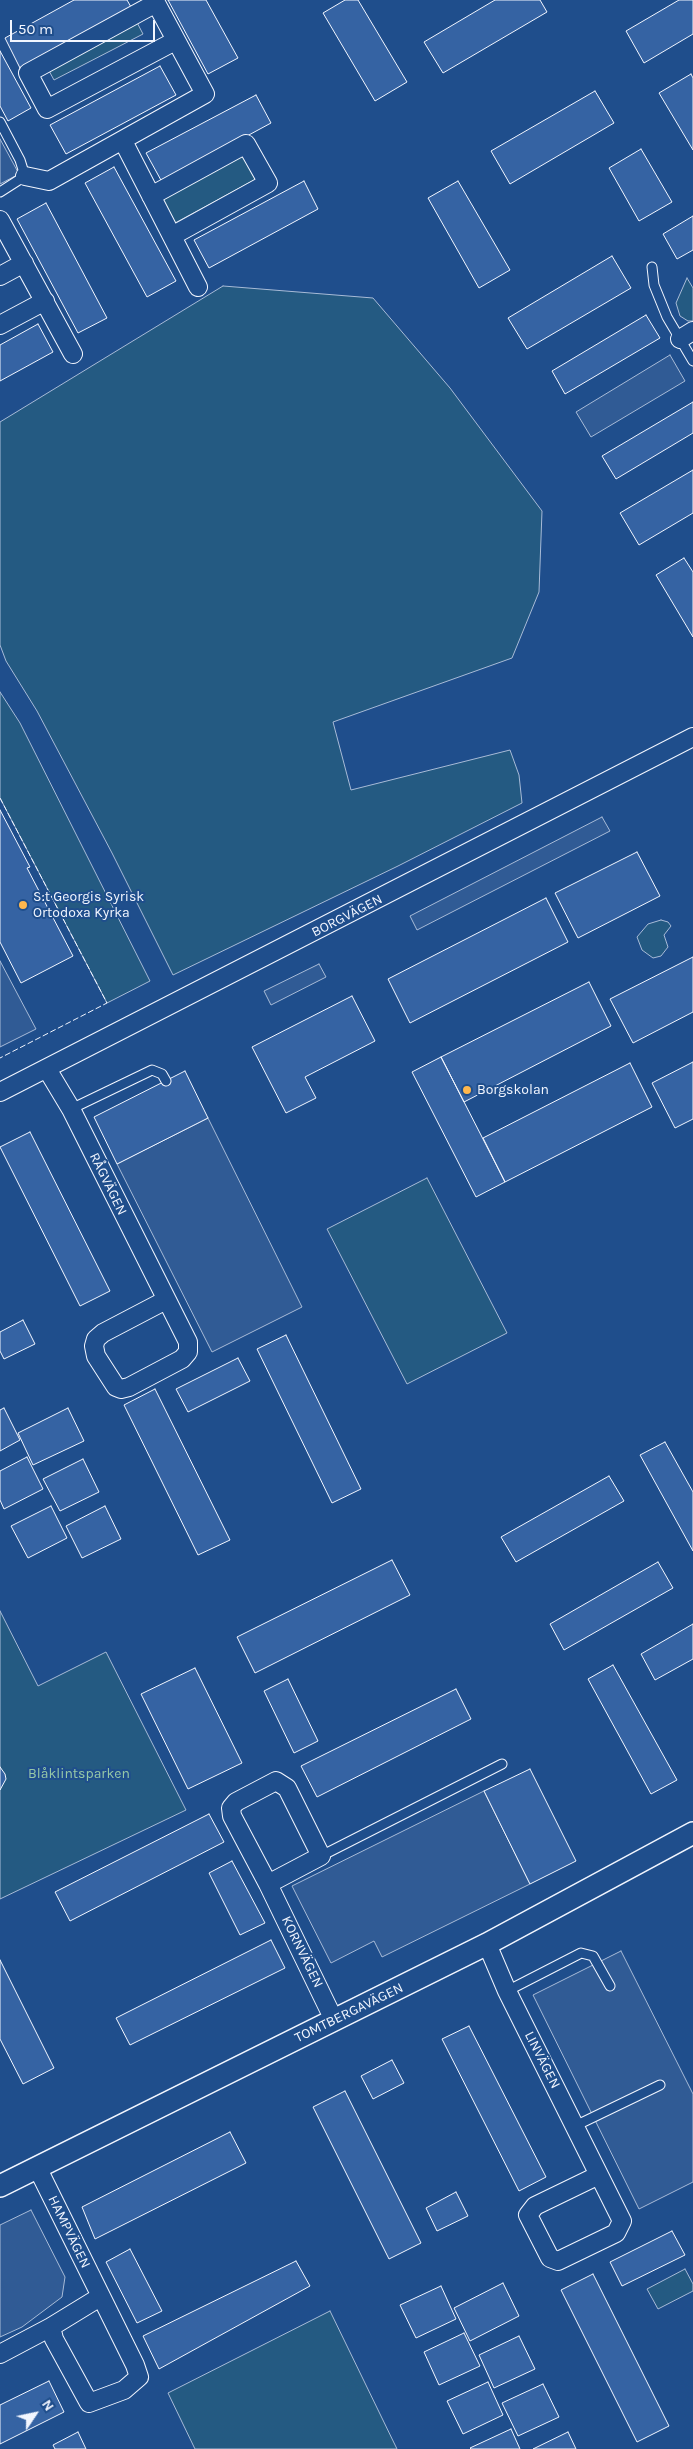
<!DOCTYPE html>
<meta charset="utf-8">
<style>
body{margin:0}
#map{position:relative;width:693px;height:2449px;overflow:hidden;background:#1f4e8c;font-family:Karla,sans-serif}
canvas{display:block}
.north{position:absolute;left:10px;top:2389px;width:50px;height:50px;-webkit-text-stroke:4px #1f4e8c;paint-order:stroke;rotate:56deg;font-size:14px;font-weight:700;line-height:20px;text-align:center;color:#f2f6ff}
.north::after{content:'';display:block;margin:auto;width:18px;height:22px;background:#f2f6ff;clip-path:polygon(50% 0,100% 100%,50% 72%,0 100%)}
.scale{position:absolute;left:10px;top:20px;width:145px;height:22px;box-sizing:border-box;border:2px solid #f2f6ff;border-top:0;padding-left:6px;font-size:15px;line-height:18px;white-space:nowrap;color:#f2f6ff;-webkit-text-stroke:4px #1f4e8c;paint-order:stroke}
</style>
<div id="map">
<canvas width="693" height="2449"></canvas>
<div class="north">N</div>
<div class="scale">50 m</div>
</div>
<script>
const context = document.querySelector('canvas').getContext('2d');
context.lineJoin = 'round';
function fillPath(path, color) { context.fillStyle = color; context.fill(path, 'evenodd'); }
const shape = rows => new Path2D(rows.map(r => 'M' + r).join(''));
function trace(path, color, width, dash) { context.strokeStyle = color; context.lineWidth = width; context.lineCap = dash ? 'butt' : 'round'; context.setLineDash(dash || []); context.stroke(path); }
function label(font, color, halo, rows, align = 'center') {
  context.font = font + ' Karla,sans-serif'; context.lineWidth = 4; context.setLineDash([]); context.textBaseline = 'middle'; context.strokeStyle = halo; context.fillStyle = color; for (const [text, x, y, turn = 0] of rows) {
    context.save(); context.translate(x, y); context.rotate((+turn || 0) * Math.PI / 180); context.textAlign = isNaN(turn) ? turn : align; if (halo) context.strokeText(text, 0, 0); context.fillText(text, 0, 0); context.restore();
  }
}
const green = shape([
 [131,11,143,34,54,80,42,58,131,11],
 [245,154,258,178,175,223,162,199,245,154],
 [687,278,693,288,693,321,688,321,680,316,676,303,687,278],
 [223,286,373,298,450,388,542,511,539,592,512,658,333,722,351,790,510,750,519,775,522,803,398,866,173,975,112,853,37,711,6,661,0,645,0,422,223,286],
 [0,692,20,723,150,981,107,1003,0,798,0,692],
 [661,920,668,922,671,926,664,935,668,947,661,956,653,958,642,950,637,937,648,924,661,920],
 [427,1178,507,1333,407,1384,327,1229,427,1178],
 [0,1611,38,1686,106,1652,186,1810,0,1899,0,1611],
 [685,2269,693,2284,693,2291,658,2309,647,2289,685,2269],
 [330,2311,397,2449,195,2449,168,2393,330,2311]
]);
fillPath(green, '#245a82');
trace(green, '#a8bbd7', 1);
const parking = shape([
 [0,139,19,174,0,184,0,139],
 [670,355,685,381,591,437,576,412,670,355],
 [602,817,610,831,417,930,410,916,602,817],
 [0,961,36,1029,0,1047,0,961],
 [319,964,326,977,271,1005,264,991,319,964],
 [208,1118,302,1307,212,1352,117,1164,208,1118],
 [484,1791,530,1884,382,1957,374,1941,331,1963,292,1886,484,1791],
 [621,1951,693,2094,693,2182,639,2209,533,1995,621,1951],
 [31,2210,65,2277,62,2297,22,2327,0,2337,0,2225,31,2210]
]);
fillPath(parking, '#305b95');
trace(parking, '#a8bbd7', 1);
const building = shape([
 [74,0,127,0,131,7,20,68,5,38,74,0],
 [168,0,206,0,238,58,208,74,168,0],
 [345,0,358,0,407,82,375,101,323,13,345,0],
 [495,0,540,0,547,12,443,73,424,42,495,0],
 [679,0,693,0,693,34,644,63,626,31,679,0],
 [0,51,31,108,8,121,0,106,0,51],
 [160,66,176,95,66,154,50,125,160,66],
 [691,74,693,78,693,150,659,93,691,74],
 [595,91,614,123,510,184,491,151,595,91],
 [256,95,271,123,162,182,146,153,256,95],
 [641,149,672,202,639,221,609,168,641,149],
 [114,167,176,281,147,297,85,183,114,167],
 [304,181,318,209,209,268,194,240,304,181],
 [458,181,510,270,479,288,428,198,458,181],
 [46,203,107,318,78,333,17,219,46,203],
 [693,216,693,250,677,259,663,234,693,216],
 [612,256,631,288,527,349,508,318,612,256],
 [646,315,660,338,565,394,552,371,646,315],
 [38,324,53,352,0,381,0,345,38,324],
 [693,402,693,433,616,479,602,456,693,402],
 [693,470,693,513,639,545,620,513,693,470],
 [684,558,693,572,693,637,656,575,684,558],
 [0,810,30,867,27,868,73,956,21,983,0,942,0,810],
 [637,852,660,896,578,938,555,893,637,852],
 [546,898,568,942,410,1023,388,979,546,898],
 [693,957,693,1012,633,1043,610,999,693,957],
 [589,982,611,1026,464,1102,441,1057,589,982],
 [352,996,375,1041,305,1077,316,1098,286,1113,252,1047,352,996],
 [441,1057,505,1182,476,1197,412,1072,441,1057],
 [693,1062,693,1119,675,1128,652,1083,693,1062],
 [630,1063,652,1107,505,1182,483,1138,630,1063],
 [185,1071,208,1118,117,1164,94,1117,185,1071],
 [30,1132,110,1291,80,1306,0,1147,30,1132],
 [23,1320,35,1344,4,1359,0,1351,0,1332,23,1320],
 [286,1335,361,1489,332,1503,257,1349,286,1335],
 [238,1358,250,1381,188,1412,176,1389,238,1358],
 [155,1389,230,1540,198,1555,124,1405,155,1389],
 [4,1408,20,1440,0,1451,0,1410,4,1408],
 [68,1408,84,1441,33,1465,18,1433,68,1408],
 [665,1442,693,1492,693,1551,640,1455,665,1442],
 [27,1457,43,1489,4,1509,0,1500,0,1471,27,1457],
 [83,1459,99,1492,60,1511,43,1479,83,1459],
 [609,1476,624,1501,516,1562,501,1537,609,1476],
 [51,1506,67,1538,28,1558,11,1526,51,1506],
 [105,1506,121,1539,82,1558,66,1526,105,1506],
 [392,1560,410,1595,255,1673,237,1637,392,1560],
 [658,1562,673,1588,564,1650,550,1624,658,1562],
 [693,1624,693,1659,655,1680,641,1654,693,1624],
 [613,1665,677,1780,651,1794,588,1679,613,1665],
 [195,1668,242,1763,188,1789,141,1694,195,1668],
 [288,1679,318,1741,294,1753,264,1691,288,1679],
 [456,1689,471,1719,317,1797,301,1766,456,1689],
 [0,1767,5,1774,6,1779,0,1790,0,1767],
 [530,1769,576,1861,530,1884,484,1791,530,1769],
 [209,1814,224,1842,70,1921,55,1892,209,1814],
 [232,1861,265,1923,240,1935,209,1873,232,1861],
 [271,1940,285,1968,130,2045,116,2018,271,1940],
 [0,1960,54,2068,23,2084,0,2039,0,1960],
 [469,2026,546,2177,519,2191,442,2039,469,2026],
 [392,2060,404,2083,373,2099,361,2076,392,2060],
 [345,2091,421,2243,389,2259,313,2107,345,2091],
 [230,2132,246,2163,95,2239,82,2207,230,2132],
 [456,2192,468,2216,437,2231,426,2208,456,2192],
 [672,2231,685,2255,622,2286,610,2262,672,2231],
 [130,2249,162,2311,137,2323,106,2262,130,2249],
 [296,2261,310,2286,159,2369,143,2336,296,2261],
 [593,2274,669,2426,637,2442,561,2290,593,2274],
 [503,2283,519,2316,470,2341,454,2308,503,2283],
 [441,2286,456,2319,416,2338,400,2305,441,2286],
 [464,2333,480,2366,439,2385,424,2352,464,2333],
 [519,2336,535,2369,494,2388,479,2355,519,2336],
 [49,2381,64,2412,0,2444,0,2405,49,2381],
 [488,2382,503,2415,463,2434,447,2401,488,2382],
 [543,2384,559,2417,518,2436,502,2403,543,2384],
 [511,2429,520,2449,471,2449,470,2448,511,2429],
 [78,2432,86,2449,55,2449,53,2445,78,2432],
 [568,2432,576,2449,533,2449,568,2432]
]);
fillPath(building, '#3563a3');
trace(building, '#f2f6ff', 1);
const service = shape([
 [0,122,20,160,25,176,0,192],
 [652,267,654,285,667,317,693,361],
 [71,1109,152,1070,162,1074,166,1081],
 [321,1856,502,1764],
 [507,1991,581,1953,593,1956,610,1986],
 [575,2126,660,2085]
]);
const minor = shape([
 [123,141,198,287],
 [25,176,49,181,205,94,156,3,28,73,47,109,175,41],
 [151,196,246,144,268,183,172,236],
 [0,220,73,354],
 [0,276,24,263],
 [0,325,45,301],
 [680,339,693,331],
 [47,1069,71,1109,188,1342,188,1352,182,1359,129,1387,121,1389,116,1387,96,1356,94,1346,96,1339,103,1333,166,1300],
 [0,1092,693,737],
 [268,1884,232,1816,231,1808,236,1802,276,1781,287,1788,321,1856,268,1884,334,2020],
 [487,1944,507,1991,622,2221,616,2233,558,2261,550,2258,528,2215,535,2206,599,2175],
 [37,2167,135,2365,139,2377,124,2390,89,2403,54,2339,51,2327,100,2297],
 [0,2354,51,2327]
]);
const tertiary = shape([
 [0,2186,487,1944,693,1833]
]);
trace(service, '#f2f6ff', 11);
trace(minor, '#f2f6ff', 20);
trace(tertiary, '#f2f6ff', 24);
trace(service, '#1f4e8c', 9);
trace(minor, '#1f4e8c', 18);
trace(tertiary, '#1f4e8c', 21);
trace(shape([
 [0,798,107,1003,0,1058]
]), '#f2f6ff', 1, [6, 2.5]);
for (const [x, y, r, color] of [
 [23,905,5,"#ffb74d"],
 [467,1090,5,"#ffb74d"]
]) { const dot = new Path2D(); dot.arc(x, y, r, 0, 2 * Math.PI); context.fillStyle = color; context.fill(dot); trace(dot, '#1f4e8c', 2); }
label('14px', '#f2f6ff', '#1f4e8c', [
 ["S:t Georgis Syrisk",33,897],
 ["Ortodoxa Kyrka",33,913],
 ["Borgskolan",477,1090]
], 'left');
label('14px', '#f2f6ff', '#1f4e8c', [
 ["BORGVÄGEN",347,916,-27],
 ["RÅGVÄGEN",108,1184,64],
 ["KORNVÄGEN",302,1952,64],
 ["TOMTBERGAVÄGEN",349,2013,-26],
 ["LINVÄGEN",542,2060,63],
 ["HAMPVÄGEN",69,2232,64]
]);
label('14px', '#97c8a6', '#1f4e8c', [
 ["Blåklintsparken",79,1774]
]);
</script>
